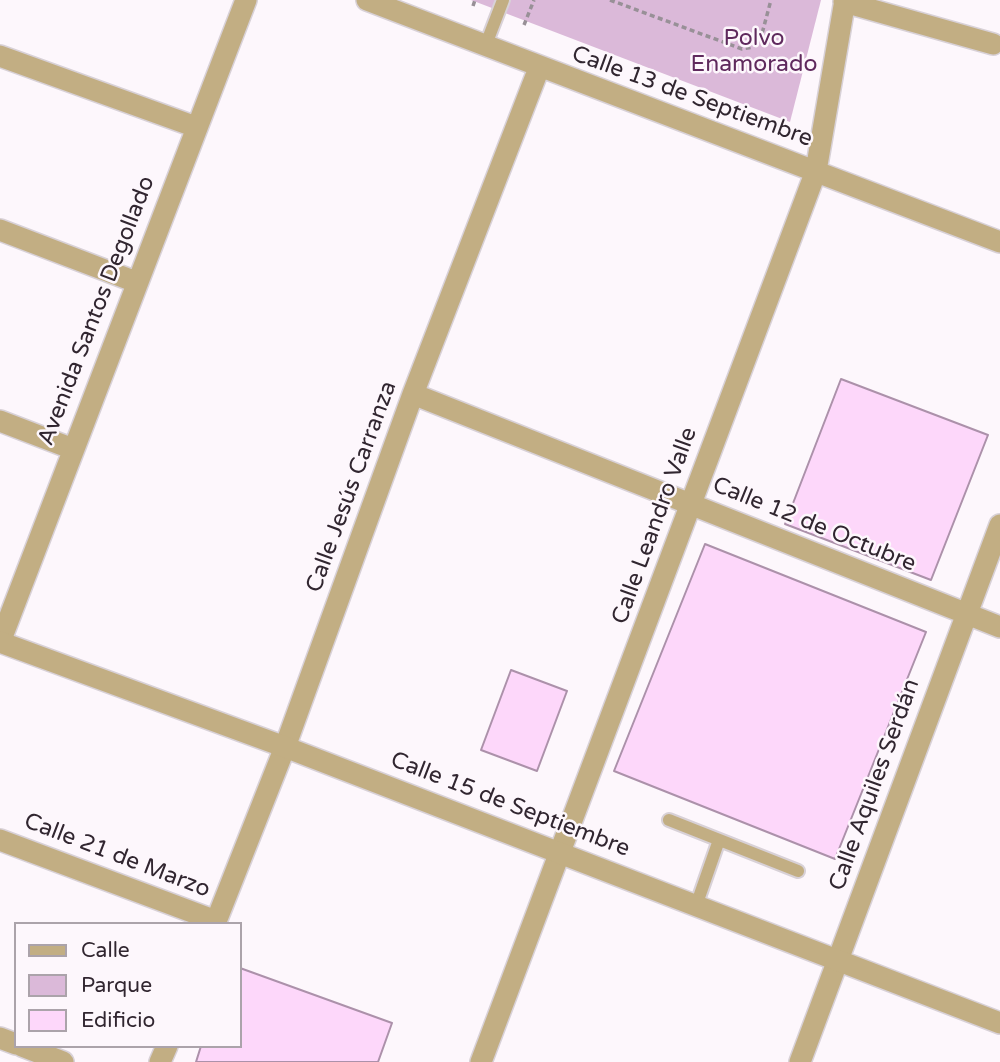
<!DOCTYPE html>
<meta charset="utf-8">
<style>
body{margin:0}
#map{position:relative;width:1000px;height:1062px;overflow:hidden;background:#fdf7fc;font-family:"Varela Round",sans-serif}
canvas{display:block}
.legend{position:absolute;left:14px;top:922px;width:228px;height:126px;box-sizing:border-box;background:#fdf7fc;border:2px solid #aba3aa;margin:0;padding:9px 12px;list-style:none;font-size:21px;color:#312630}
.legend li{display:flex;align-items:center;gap:14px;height:35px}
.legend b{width:35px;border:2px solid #aba3aa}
</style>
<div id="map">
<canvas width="1000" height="1062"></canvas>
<ul class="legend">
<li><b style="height:9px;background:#c2ae83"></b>Calle</li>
<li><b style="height:19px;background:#dbb9d9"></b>Parque</li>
<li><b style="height:19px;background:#fdd7fa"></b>Edificio</li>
</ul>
</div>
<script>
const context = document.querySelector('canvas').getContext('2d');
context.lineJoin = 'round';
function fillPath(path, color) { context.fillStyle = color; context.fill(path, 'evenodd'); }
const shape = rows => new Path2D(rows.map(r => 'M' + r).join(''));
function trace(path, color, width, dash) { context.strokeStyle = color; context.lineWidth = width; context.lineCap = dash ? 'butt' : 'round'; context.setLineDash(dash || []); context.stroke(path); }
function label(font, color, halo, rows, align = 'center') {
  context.font = font + ' "Varela Round",sans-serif'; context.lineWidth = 5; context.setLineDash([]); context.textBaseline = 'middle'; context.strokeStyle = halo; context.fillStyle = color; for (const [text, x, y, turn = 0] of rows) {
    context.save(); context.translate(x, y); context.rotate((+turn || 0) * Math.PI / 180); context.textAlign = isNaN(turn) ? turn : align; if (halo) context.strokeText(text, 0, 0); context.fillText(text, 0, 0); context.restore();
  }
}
fillPath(shape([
 [471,0,821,0,790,122]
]), '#dbb9d9');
const building = shape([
 [841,379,988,435,931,580,785,524,841,379],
 [705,544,926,632,835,859,614,771,705,544],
 [511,670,567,691,537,771,481,750,511,670],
 [240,968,392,1023,378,1062,196,1062,201,1046,240,1046,240,968]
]);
fillPath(building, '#fdd7fa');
trace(building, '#ac91aa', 2);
const service = shape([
 [485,47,503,0],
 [669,820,798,871],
 [696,906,719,840]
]);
const minor = shape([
 [367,0,1000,242],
 [844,2,993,44],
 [0,56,196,127],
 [0,230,136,282],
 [413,394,1000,627],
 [0,421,73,449],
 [0,642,246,0],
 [0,840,216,921],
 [215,924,285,747,413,394,539,68],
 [0,1038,16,1044],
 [22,1046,63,1062],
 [160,1062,167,1046],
 [481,1062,816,171,845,0],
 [800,1062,1000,525]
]);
const tertiary = shape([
 [0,642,285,747,1000,1023]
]);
trace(service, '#d8d1d7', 16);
trace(minor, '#d8d1d7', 24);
trace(tertiary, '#d8d1d7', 24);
trace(shape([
 [610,0,742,49,753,47,760,41,771,0],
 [473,6,475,0],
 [524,25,534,0]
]), '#989097', 3.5, [5, 3.5]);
trace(service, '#c2ae83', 12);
trace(minor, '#c2ae83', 21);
trace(tertiary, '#c2ae83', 21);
label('23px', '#5f295d', '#fdf7fc', [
 ["Polvo",754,39],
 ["Enamorado",754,65]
]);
label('23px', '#312630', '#fdf7fc', [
 ["Calle 13 de Septiembre",692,97,20],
 ["Avenida Santos Degollado",97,311,-69],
 ["Calle Jesús Carranza",352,487,-70],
 ["Calle 12 de Octubre",814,525,22],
 ["Calle Leandro Valle",655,526,-70],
 ["Calle Aquiles Serdán",875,785,-70],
 ["Calle 15 de Septiembre",510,805,21],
 ["Calle 21 de Marzo",117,856,21]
]);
</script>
